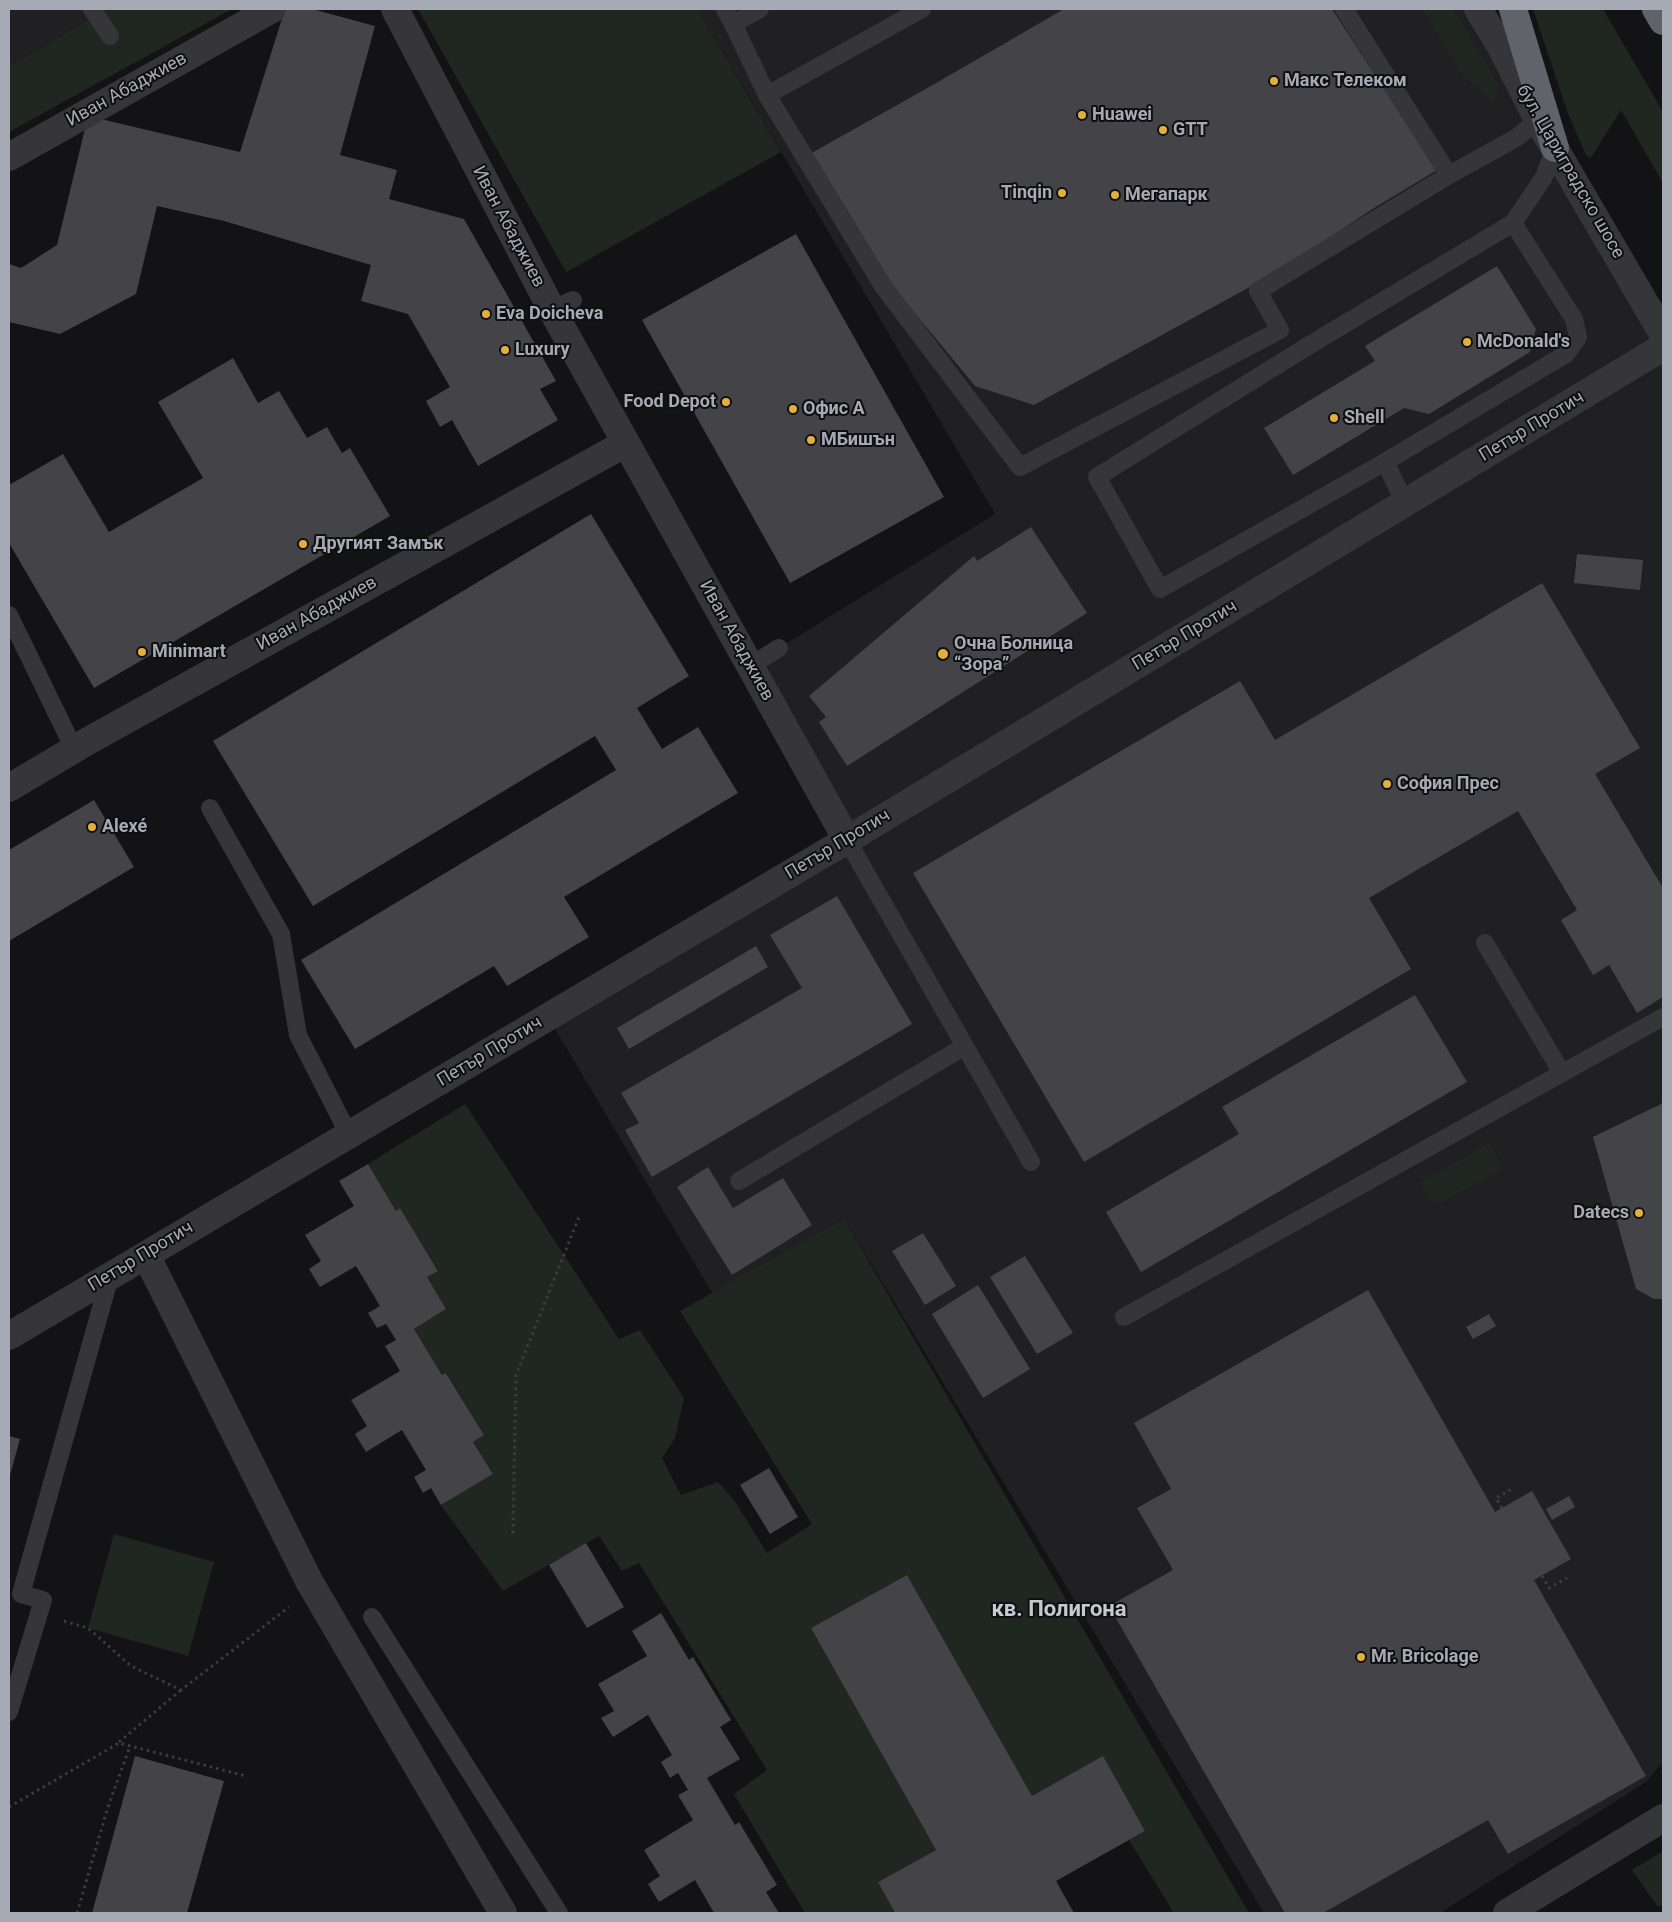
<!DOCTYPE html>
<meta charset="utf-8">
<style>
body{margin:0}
#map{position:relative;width:1672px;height:1922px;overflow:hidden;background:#131315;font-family:Roboto,sans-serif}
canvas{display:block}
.frame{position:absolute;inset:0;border:10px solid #a6aab4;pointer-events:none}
</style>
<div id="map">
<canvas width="1672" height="1922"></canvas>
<div class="frame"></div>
</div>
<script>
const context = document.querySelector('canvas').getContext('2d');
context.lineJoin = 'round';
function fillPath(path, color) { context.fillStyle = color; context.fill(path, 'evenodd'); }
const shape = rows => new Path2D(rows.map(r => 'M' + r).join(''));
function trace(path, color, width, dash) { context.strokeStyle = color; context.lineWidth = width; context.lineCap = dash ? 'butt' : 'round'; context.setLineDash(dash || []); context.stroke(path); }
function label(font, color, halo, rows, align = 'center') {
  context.font = font + ' Roboto,sans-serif'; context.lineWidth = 4; context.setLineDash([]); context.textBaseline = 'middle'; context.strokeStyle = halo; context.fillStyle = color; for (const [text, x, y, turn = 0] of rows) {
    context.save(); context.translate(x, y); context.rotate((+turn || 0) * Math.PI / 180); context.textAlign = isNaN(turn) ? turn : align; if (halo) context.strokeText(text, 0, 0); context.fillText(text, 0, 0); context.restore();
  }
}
fillPath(shape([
 [9,9,106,9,9,67],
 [697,9,1474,9,1663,334,1663,1762,1646,1782,1440,1913,1264,1913,844,1219,714,1296,548,1017,847,840,750,666,995,514]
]), '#202022');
fillPath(shape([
 [106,9,232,9,9,132,9,67],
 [418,9,697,9,781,152,566,272],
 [1423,9,1453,9,1493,76,1497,88,1495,105,1462,74],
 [1533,9,1603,9,1663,112,1663,183,1621,110,1592,156,1589,158,1586,155,1567,111],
 [465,1104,619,1339,640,1330,684,1398,675,1438,662,1458,681,1495,718,1482,734,1500,767,1553,812,1524,680,1311,844,1219,1249,1913,1174,1913,1129,1840,1145,1831,1103,1757,1032,1796,907,1575,811,1628,936,1850,878,1882,895,1913,805,1913,734,1794,767,1770,639,1563,622,1571,599,1536,503,1591,441,1505,493,1474,473,1442,484,1435,447,1373,442,1375,414,1329,446,1309,427,1277,438,1270,400,1208,396,1211,368,1164],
 [1489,1143,1503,1168,1442,1202,1438,1203,1431,1201,1420,1183],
 [114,1534,214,1562,188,1656,88,1628],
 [1663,1851,1663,1904,1658,1907,1632,1870]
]), '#202721');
fillPath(shape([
 [285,9,312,9,375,26,340,155,397,170,389,199,464,219,556,381,540,389,558,420,478,466,452,420,440,427,426,401,450,387,408,314,361,301,371,265,224,221,157,206,136,294,60,334,9,322,9,264,21,268,57,245,88,116,240,152],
 [1064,9,1332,9,1437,170,1374,208,1279,271,1034,405,975,386,875,265,808,155,931,86],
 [796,234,944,497,790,583,642,320],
 [1497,266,1536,329,1530,352,1429,414,1404,408,1293,475,1264,428,1375,361,1365,346],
 [233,358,258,403,279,391,307,438,327,427,342,453,350,448,390,516,94,688,9,543,9,485,63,454,109,532,203,478,158,402],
 [591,514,689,676,637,708,662,749,698,727,738,793,564,897,589,937,507,986,494,966,355,1049,301,960,616,770,595,736,313,906,213,741],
 [1031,527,1087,613,847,766,819,722,826,717,809,696,974,556,977,561],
 [1577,554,1643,560,1640,590,1574,583],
 [1542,583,1640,748,1595,774,1663,888,1663,997,1637,1013,1609,965,1593,975,1561,920,1577,910,1518,811,1369,898,1411,969,1084,1162,913,873,1240,681,1275,740],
 [94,800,134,867,9,941,9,850],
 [837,896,912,1024,652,1177,625,1130,639,1123,621,1093,802,988,770,935],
 [756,946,768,967,629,1049,617,1028],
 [1415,995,1467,1082,1141,1272,1106,1212,1239,1134,1222,1107],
 [1663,1103,1663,1299,1654,1299,1636,1289,1593,1137],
 [368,1164,396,1211,400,1208,438,1271,427,1277,446,1309,414,1329,442,1375,446,1373,484,1435,473,1442,493,1474,441,1505,431,1488,423,1493,414,1477,426,1470,402,1430,366,1452,355,1434,367,1426,351,1400,400,1371,385,1346,396,1340,386,1324,377,1328,368,1313,380,1306,356,1266,320,1287,309,1269,321,1261,305,1235,354,1206,339,1181],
 [708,1167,733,1208,783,1178,812,1225,732,1275,677,1187],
 [923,1233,956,1286,925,1305,892,1251],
 [1025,1256,1073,1333,1037,1354,990,1277],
 [978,1285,1030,1369,983,1398,932,1314],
 [1368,1290,1495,1512,1532,1491,1571,1559,1534,1580,1646,1776,1508,1854,1488,1820,1323,1913,1285,1913,1109,1606,1173,1570,1137,1508,1171,1489,1134,1423],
 [1489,1314,1496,1326,1473,1339,1466,1327],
 [9,1436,20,1439,9,1479],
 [769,1468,798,1517,770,1534,740,1485],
 [1569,1496,1575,1507,1552,1520,1546,1509],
 [586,1543,624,1607,587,1628,549,1565],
 [907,1575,1032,1796,1103,1756,1145,1831,1056,1881,1074,1913,895,1913,878,1882,936,1850,811,1628],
 [661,1613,689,1660,693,1657,731,1720,720,1727,740,1759,707,1778,735,1825,739,1822,777,1885,766,1892,779,1913,714,1913,695,1880,659,1902,648,1884,660,1876,644,1850,693,1820,678,1795,688,1790,678,1773,670,1778,661,1762,672,1755,648,1715,613,1737,601,1718,614,1711,598,1684,647,1656,632,1631],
 [135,1756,224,1781,187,1913,92,1913]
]), '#434348');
trace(shape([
 [1502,1508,1496,1498,1514,1488],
 [513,1533,516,1375,579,1217],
 [1542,1576,1549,1588,1567,1578],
 [64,1621,88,1628,131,1666,181,1690,289,1607],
 [119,1742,181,1690],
 [9,1807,119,1743,246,1776],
 [77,1913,108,1807,130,1746]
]), '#3b3c41', 3, [2.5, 4]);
trace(shape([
 [92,9,110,36],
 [725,9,733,24,760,9],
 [1344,9,1449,175],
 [733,24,767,95,883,286,1020,467,1280,330,1258,291,1449,175,1516,138,1538,120],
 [767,95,922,9],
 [1513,223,1574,319,1578,337,1566,354,1385,462,1160,589,1097,477,1308,346,1513,223,1544,177,1555,148],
 [552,310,573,300],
 [1385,462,1405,503],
 [9,615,74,749],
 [750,666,779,648],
 [210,808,281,934,298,1035,349,1135],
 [847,840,1031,1162],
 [1485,943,1562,1073],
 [739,1181,965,1046],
 [1124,1317,1663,1017],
 [372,1617,559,1913],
 [9,1712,43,1600,21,1594,110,1276]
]), '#35353a', 18);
trace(shape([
 [395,9,552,310,847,840],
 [1478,9,1500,45,1538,120,1663,334],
 [9,157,272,9],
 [9,788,88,741,626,443],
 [146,1255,309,1581,503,1913],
 [9,1336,847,840,1663,347],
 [1507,1913,1663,1818]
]), '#35353a', 28);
trace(shape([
 [1513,9,1555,148],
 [1656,9,1663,21]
]), '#61636a', 28);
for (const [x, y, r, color] of [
 [1274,81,5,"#e3af3d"],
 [1082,115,5,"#e3af3d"],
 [1163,130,5,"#e3af3d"],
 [1062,193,5,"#e3af3d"],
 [1115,195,5,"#e3af3d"],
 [486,314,5,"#e3af3d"],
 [1467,342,5,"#e3af3d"],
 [505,350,5,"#e3af3d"],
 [726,402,5,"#e3af3d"],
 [793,409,5,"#e3af3d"],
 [1334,418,5,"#e3af3d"],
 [811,440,5,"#e3af3d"],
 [303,544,5,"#e3af3d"],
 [142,652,5,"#e3af3d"],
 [943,654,6,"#e3af3d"],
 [1387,784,5,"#e3af3d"],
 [92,827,5,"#e3af3d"],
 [1639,1213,5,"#e3af3d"],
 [1361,1657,5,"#e3af3d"]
]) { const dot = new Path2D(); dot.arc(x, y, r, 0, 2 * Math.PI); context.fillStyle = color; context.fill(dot); trace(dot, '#0f0e10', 2); }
label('bold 18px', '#a6aab4', '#0f0e10', [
 ["Макс Телеком",1284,81],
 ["Huawei",1092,115],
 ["GTT",1173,130],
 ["Tinqin",1052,193,"right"],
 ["Мегапарк",1125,195],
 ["Eva Doicheva",496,314],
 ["McDonald's",1477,342],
 ["Luxury",515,350],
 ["Food Depot",716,402,"right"],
 ["Офис А",803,409],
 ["Shell",1344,418],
 ["МБишън",821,440],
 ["Другият Замък",313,544],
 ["Очна Болница",954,644],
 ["“Зора”",954,665],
 ["Minimart",152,652],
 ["София Прес",1397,784],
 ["Alexé",102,827],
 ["Datecs",1629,1213,"right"],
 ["Mr. Bricolage",1371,1657]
], 'left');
label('18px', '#a6aab4', '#0f0e10', [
 ["Иван Абаджиев",127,90,-29],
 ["бул. Цариградско шосе",1570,172,60],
 ["Иван Абаджиев",508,227,62],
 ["Петър Протич",1532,427,-31],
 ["Иван Абаджиев",317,614,-29],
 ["Петър Протич",1185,636,-31],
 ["Иван Абаджиев",736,641,61],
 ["Петър Протич",838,845,-31],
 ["Петър Протич",490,1052,-31],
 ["Петър Протич",141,1257,-31]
]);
label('bold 22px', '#c7c9d1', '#0f0e10', [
 ["кв. Полигона",1059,1610]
]);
</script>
